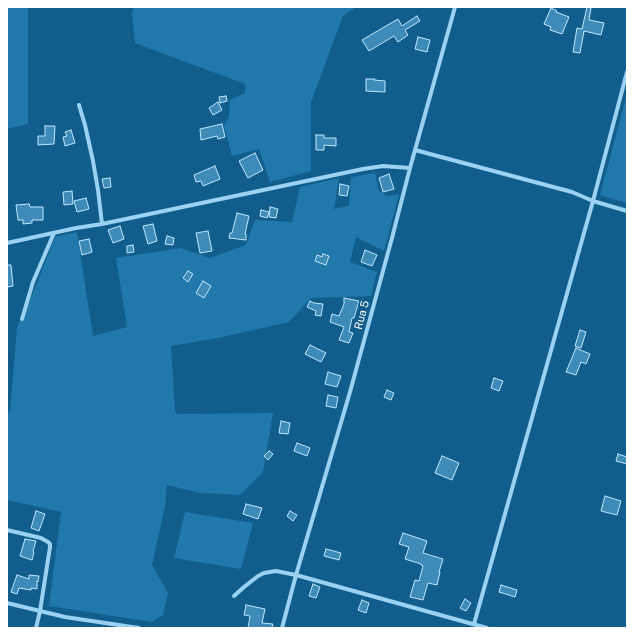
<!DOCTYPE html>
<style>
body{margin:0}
#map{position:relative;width:634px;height:635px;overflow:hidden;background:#115e8d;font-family:"Public Sans",sans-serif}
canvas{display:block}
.frame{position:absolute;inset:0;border:8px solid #fff;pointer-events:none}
</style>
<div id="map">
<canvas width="634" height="635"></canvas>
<div class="frame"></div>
</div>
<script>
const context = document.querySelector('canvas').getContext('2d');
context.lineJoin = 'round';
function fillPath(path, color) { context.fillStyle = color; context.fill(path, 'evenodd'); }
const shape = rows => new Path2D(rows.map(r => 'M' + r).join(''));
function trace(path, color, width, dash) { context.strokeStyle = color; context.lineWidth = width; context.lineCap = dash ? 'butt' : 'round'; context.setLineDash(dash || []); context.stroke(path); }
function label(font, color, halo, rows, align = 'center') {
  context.font = font + ' "Public Sans",sans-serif'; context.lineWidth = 3.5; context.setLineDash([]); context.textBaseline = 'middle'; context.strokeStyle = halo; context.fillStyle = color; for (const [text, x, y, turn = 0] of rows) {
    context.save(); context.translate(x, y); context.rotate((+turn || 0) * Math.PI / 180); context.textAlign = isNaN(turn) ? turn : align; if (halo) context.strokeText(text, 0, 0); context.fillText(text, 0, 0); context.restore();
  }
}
fillPath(shape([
 [7,7,29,7,28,11,28,124,7,129],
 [134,7,356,7,343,16,311,102,311,171,270,182,259,149,232,156,224,126,229,117,230,100,245,93,245,84,135,43,132,12],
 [627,94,627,203,600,195],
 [375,173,379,191,388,196,399,194,384,251,356,237,350,262,377,272,371,296,311,298,289,322,223,337,171,346,175,410,177,414,273,413,263,472,240,495,200,493,167,485,165,507,152,565,168,593,163,615,152,622,49,606,61,512,7,500,7,413,10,412,17,327,35,288,55,237,77,232,93,336,127,327,116,258,181,248,210,258,246,245,255,220,292,222,300,187,339,178,334,209,349,206,351,177],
 [185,512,253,523,241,569,174,558]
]), '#2078ab');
const building = shape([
 [587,7,591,8,589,20,604,23,601,35,584,31,580,53,573,52,577,28,582,29,587,7],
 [551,8,557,11,556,12,569,17,562,34,550,30,551,27,544,24,551,8],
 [417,16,420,21,405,30,408,35,398,42,394,36,369,51,362,40,398,19,402,26,417,16],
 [418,37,430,40,427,52,415,49,418,37],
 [366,79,375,79,374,80,385,81,385,92,366,91,366,79],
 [226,96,227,101,220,103,219,97,226,96],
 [218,102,222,110,213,115,209,108,218,102],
 [222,124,225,137,218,139,217,136,201,140,200,129,222,124],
 [45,126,55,126,54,144,38,145,38,136,45,136,45,126],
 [71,130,75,143,65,146,63,137,67,136,65,132,71,130],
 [316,135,324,135,324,138,336,138,336,146,324,145,324,150,316,150,316,135],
 [255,153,263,170,248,178,239,161,255,153],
 [215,166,220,179,203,186,201,181,196,182,194,175,215,166],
 [389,174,394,189,383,192,379,178,389,174],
 [110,178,111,187,104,188,102,179,110,178],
 [340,184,349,186,347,196,339,195,340,184],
 [72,191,73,204,64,205,63,192,72,191],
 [86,198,89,209,77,212,74,201,86,198],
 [29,204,30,207,43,207,43,220,32,220,32,223,23,224,23,220,18,220,16,205,29,204],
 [270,207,278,209,276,218,269,217,270,207],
 [261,210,269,212,267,218,260,216,261,210],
 [237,213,249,216,245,234,246,234,246,240,229,238,230,233,232,233,237,213],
 [153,224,157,241,148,244,143,226,153,224],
 [120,226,124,239,113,243,108,230,120,226],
 [208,231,212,251,200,253,196,233,208,231],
 [167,236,174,238,173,245,165,244,167,236],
 [89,239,92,252,82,255,79,241,89,239],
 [133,245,134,252,127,253,127,246,133,245],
 [365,250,377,255,372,266,361,262,365,250],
 [323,254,329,256,326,265,315,261,317,255,322,257,323,254],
 [7,265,11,265,13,286,7,287,7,265],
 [188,271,193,274,188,282,183,278,188,271],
 [203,281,211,286,204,298,196,293,203,281],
 [344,298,359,301,354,318,352,318,349,332,353,333,349,343,339,340,344,327,330,322,332,314,339,316,344,304,344,298],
 [310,301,314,303,323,304,321,316,315,315,316,311,307,307,310,301],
 [580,330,586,332,581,348,575,346,580,330],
 [310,345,326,353,321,362,305,354,310,345],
 [576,348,590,354,586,364,581,362,576,375,566,372,576,348],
 [328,372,341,376,337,387,325,384,328,372],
 [494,378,503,381,499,391,491,388,494,378],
 [387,390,394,393,391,400,384,397,387,390],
 [328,395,338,397,336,408,326,406,328,395],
 [281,421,290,423,288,434,279,433,281,421],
 [297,443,310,448,307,456,294,451,297,443],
 [269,451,273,454,268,460,264,456,269,451],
 [618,454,627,457,627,464,616,461,618,454],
 [442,456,459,463,452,480,435,473,442,456],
 [605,496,621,501,617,515,601,511,605,496],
 [246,504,262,508,258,519,243,514,246,504],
 [36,511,45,514,39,531,31,528,36,511],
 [290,511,297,515,293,521,287,516,290,511],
 [403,533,427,541,423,553,443,559,439,572,440,572,437,585,428,583,423,600,410,597,415,580,419,581,423,566,421,565,421,564,405,559,409,547,399,544,403,533],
 [25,539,36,541,33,551,34,552,32,560,20,556,25,539],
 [326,549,341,553,339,560,324,556,326,549],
 [17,575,29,579,29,575,39,576,38,582,37,581,37,589,31,588,31,590,19,588,17,594,11,592,17,575],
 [313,584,320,587,316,598,309,596,313,584],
 [501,585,517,590,515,597,499,592,501,585],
 [465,599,471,603,466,611,460,608,465,599],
 [362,600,369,603,366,613,358,610,362,600],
 [246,605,265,609,262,623,273,624,272,628,248,628,250,616,244,615,246,605]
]);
fillPath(building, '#3e8bb8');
trace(building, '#c0e7fd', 1);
trace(shape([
 [79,105,85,125,93,161,98,190,102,224],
 [415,150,572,192,593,201,627,211],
 [7,243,76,228,102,224,363,169,383,166,410,168],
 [22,319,33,282,54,233],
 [7,530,41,538,48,542,50,544,50,547,40,611,36,628],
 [234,596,244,587,258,576,264,573,276,571,296,575,487,628],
 [7,603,65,617,139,628],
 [474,624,593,201,627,72],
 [282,628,296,575,350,392,392,238,410,168,455,7]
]), '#99d2f2', 4);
label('11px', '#fff', '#115e8d', [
 ["Rua 5",362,315,-75]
]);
</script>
